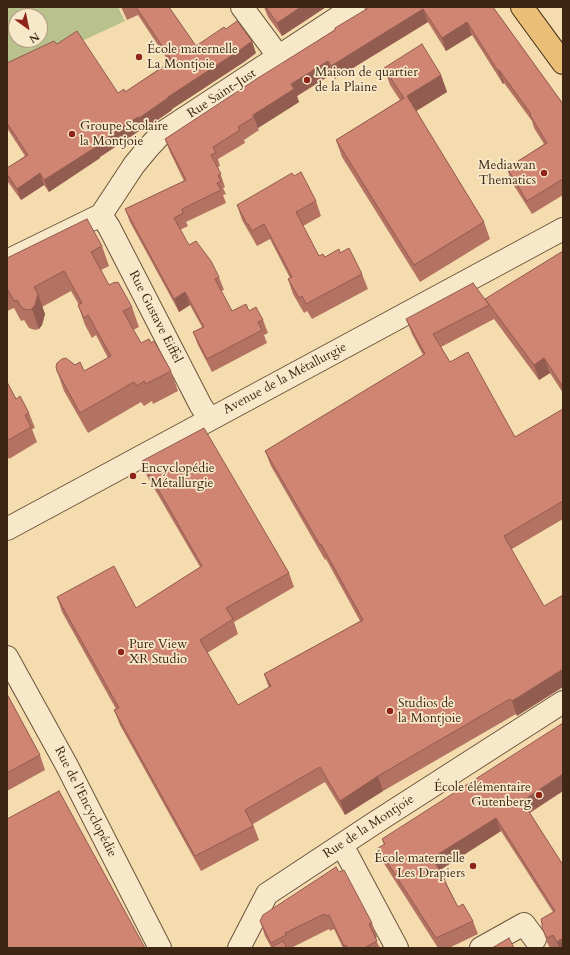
<!DOCTYPE html>
<meta charset="utf-8">
<style>
body{margin:0}
#map{position:relative;width:570px;height:955px;overflow:hidden;background:#f5dcae;font-family:Cardo,serif}
canvas{display:block}
.frame{position:absolute;inset:0;border:8px solid #3d2714;pointer-events:none}
.north{position:absolute;left:8px;top:8px;width:40px;height:40px;box-sizing:border-box;background:#f8e8ca;border:1px solid #ad9b81;border-radius:50%;rotate:147deg;font-size:11px;font-weight:700;line-height:16px;text-align:center;color:#3d2714}
.north::after{content:'';display:block;margin:auto;width:14px;height:18px;background:#8f2418;clip-path:polygon(50% 0,100% 100%,50% 72%,0 100%)}
</style>
<div id="map">
<canvas width="570" height="955"></canvas>
<div class="frame"></div>
<div class="north">N</div>
</div>
<script>
const context = document.querySelector('canvas').getContext('2d');
context.lineJoin = 'round';
function fillPath(path, color) { context.fillStyle = color; context.fill(path, 'evenodd'); }
const shape = rows => new Path2D(rows.map(r => 'M' + r).join(''));
function trace(path, color, width, dash) { context.strokeStyle = color; context.lineWidth = width; context.lineCap = dash ? 'butt' : 'round'; context.setLineDash(dash || []); context.stroke(path); }
function label(font, color, halo, rows, align = 'center') {
  context.font = font + ' Cardo,serif'; context.lineWidth = 3.5; context.setLineDash([]); context.textBaseline = 'middle'; context.strokeStyle = halo; context.fillStyle = color; for (const [text, x, y, turn = 0] of rows) {
    context.save(); context.translate(x, y); context.rotate((+turn || 0) * Math.PI / 180); context.textAlign = isNaN(turn) ? turn : align; if (halo) context.strokeText(text, 0, 0); context.fillText(text, 0, 0); context.restore();
  }
}
fillPath(shape([
 [7,7,118,7,125,21,7,76],
 [16,16,40,16,40,40,16,40]
]), '#b9c18c');
const minor = shape([
 [242,7,279,57],
 [101,215,109,227,201,406,210,419],
 [7,261,101,215,134,165,148,148,162,133,354,7],
 [7,529,563,229],
 [7,657,66,764,160,948],
 [342,845,397,948],
 [239,948,267,894,373,824,563,702],
 [481,948,524,924,535,939]
]);
const major = shape([
 [522,7,563,63]
]);
trace(minor, '#6b543a', 24);
trace(major, '#3d2714', 24);
trace(minor, '#f8e8ca', 22);
trace(major, '#eabe77', 22);
fillPath(shape([
 [121,7,169,7,196,46,226,29,256,53,244,62,172,109,172,110,143,130,142,129,100,157,100,158,49,192,44,185,21,200,8,182,7,178,7,168,25,156,7,128,7,63,57,44,118,93,125,92,169,62,138,15,127,20],
 [264,7,326,7,282,36,268,17],
 [370,7,493,7,563,104,563,195,532,214,511,181,507,168,544,144,534,128,532,121,504,83,503,84,472,35,446,51,428,22,335,79,332,74,297,96,299,102,258,128,259,130,244,140,245,143,218,159,220,166,218,167,225,187,223,188,226,194,223,195,226,203,186,222,188,226,180,230,189,245,219,277,224,290,221,291,232,311,249,311,263,320,268,333,264,335,267,343,212,372,198,345,193,332,202,327,190,305,179,312,130,222,125,209,184,181,170,152,165,139],
 [384,68,441,75,447,92,416,111,484,222,490,239,420,282,342,157,336,140,400,100,390,85],
 [294,176,316,201,321,216,303,226,319,256,325,257,340,253,362,274,368,289,312,319,307,311,304,313,293,294,288,279,290,278,270,239,257,246,253,239,242,220,237,205],
 [102,246,109,266,101,270,109,285,132,307,139,327,133,330,141,343,151,343,171,371,178,391,153,404,152,401,144,406,141,402,88,433,64,391,57,371,84,371,108,358,96,335,92,338,85,325,78,305,79,305,71,291,42,307,45,314,42,325,39,329,35,330,29,328,24,320,21,321,14,308,7,311,7,258],
 [563,251,563,393,550,373,539,380,494,319,441,347,450,362,515,437,563,409,563,519,512,549,517,716,516,714,383,791,345,815,325,782,253,824,259,840,201,871,120,725,114,710,116,709,62,612,57,597,136,608,200,567,147,476,142,461,289,573,294,587,234,622,238,634,207,653,238,705,269,688,264,674,360,621,326,559,325,560,271,466,265,451,423,355,412,334,406,319,485,299],
 [7,382,16,399,29,413,35,428,32,429,37,442,9,459,7,455],
 [7,694,40,755,45,770,7,791],
 [563,791,530,813,563,865,563,948,550,948,547,942,542,928,553,912,501,831,440,870,445,879,448,887,458,907,473,921,478,934,449,948,438,948,383,862,378,848,384,845,382,839],
 [339,872,372,923,377,937,375,938,380,948,343,948,334,929,330,931,329,929,291,948,270,948,271,947,265,936,260,921]
]), '#b37262');
fillPath(shape([
 [301,7,326,7,282,36,277,23],
 [423,9,428,22,335,79,331,66],
 [467,22,472,35,446,51,442,38],
 [252,41,256,53,244,62,172,109,172,110,143,130,139,118,168,97],
 [328,61,332,74,297,96,299,102,258,128,253,115,291,84],
 [499,70,504,83,503,84,498,71],
 [441,75,447,92,413,113,407,96],
 [138,117,142,129,100,157,100,158,49,192,44,180],
 [40,173,44,185,21,200,17,189],
 [185,292,190,305,179,312,174,299],
 [38,294,45,314,42,325,39,329,32,309],
 [544,358,550,373,539,380,534,365],
 [563,669,563,687,517,716,512,701],
 [563,774,563,791,527,814,522,801],
 [378,776,383,791,345,815,340,801],
 [496,818,501,831,437,872,432,858],
 [561,939,563,946,563,948,559,948,557,942]
]), '#925c50');
const building = shape([
 [136,7,169,7,196,46,224,27,226,29,237,21,252,41,240,50,168,97,168,98,139,118,138,117,96,145,96,147,44,180,40,173,17,189,7,174,7,168,28,155,7,123,7,63,54,41,57,44,77,31,118,93,124,89,125,92,172,61,136,7],
 [266,7,301,7,277,23,266,7],
 [370,7,493,7,563,104,563,179,527,201,507,168,547,143,530,115,531,114,499,70,498,71,467,22,442,38,423,9,331,66,328,61,291,84,294,89,253,115,254,117,238,127,240,130,213,147,216,153,211,155,221,174,218,175,221,181,217,183,221,190,182,209,183,213,174,218,189,245,196,241,211,261,219,277,215,279,232,311,246,304,249,311,256,307,263,320,258,322,262,330,207,359,193,332,204,327,185,292,174,299,125,209,186,180,165,139,258,78,335,30,335,28,370,7],
 [422,44,441,75,407,96,484,222,414,265,336,140,404,98,384,68,422,44],
 [301,172,316,201,296,212,319,256,323,254,325,257,339,249,340,253,349,248,362,274,306,304,302,296,299,298,288,279,292,277,264,224,252,231,248,224,247,224,237,205,292,173,294,176,301,172],
 [87,219,102,246,91,252,109,285,115,282,116,283,118,282,132,307,123,311,141,343,149,339,151,343,154,341,171,371,146,384,144,381,137,386,134,382,80,413,57,371,56,367,57,363,62,359,66,358,75,365,80,362,84,371,111,356,88,315,84,318,78,305,82,303,64,271,34,287,38,294,35,305,32,309,28,310,22,308,17,300,14,301,7,288,7,258,87,219],
 [563,251,563,387,544,358,534,365,485,299,563,251],
 [473,283,489,305,433,334,450,362,468,352,515,437,563,409,563,501,504,536,544,606,563,595,563,669,512,701,510,699,378,776,340,801,320,767,245,810,253,826,195,856,114,710,119,708,57,597,114,566,136,608,202,566,142,461,204,428,289,573,226,608,233,619,200,640,238,705,271,686,264,674,363,620,321,544,320,545,265,451,425,354,406,319,473,283],
 [7,382,16,399,20,396,29,413,25,415,31,427,7,441,7,382],
 [7,694,40,755,7,773,7,694],
 [563,723,563,774,522,801,563,865,563,943,561,939,557,942,553,935,547,938,542,928,542,924,541,919,555,911,496,818,432,858,445,879,444,880,458,907,463,904,473,921,436,938,378,848,385,844,382,839,563,723],
 [59,791,145,948,7,948,7,819,59,791],
 [336,867,339,872,344,870,372,923,369,924,377,941,366,947,366,948,348,948,346,945,344,946,329,915,325,916,324,914,285,933,286,935,271,943,260,921,263,915,336,867],
 [509,938,514,948,492,948,509,938],
 [283,941,287,948,270,948,283,941]
]);
fillPath(building, '#d08472');
trace(building, '#925c50', 1);
for (const [x, y, r, color] of [
 [139,57,4,"#8f2418"],
 [307,80,4,"#8f2418"],
 [72,134,4,"#8f2418"],
 [544,173,4,"#8f2418"],
 [133,476,4,"#8f2418"],
 [121,652,4,"#8f2418"],
 [390,711,4,"#8f2418"],
 [539,795,4,"#8f2418"],
 [473,866,4,"#8f2418"]
]) { const dot = new Path2D(); dot.arc(x, y, r, 0, 2 * Math.PI); context.fillStyle = color; context.fill(dot); trace(dot, '#f8e8ca', 1.5); }
label('13px', '#3d2714', '#f8e8ca', [
 ["École maternelle",147,50],
 ["La Montjoie",147,65],
 ["Maison de quartier",315,73],
 ["de la Plaine",315,88],
 ["Groupe Scolaire",80,127],
 ["la Montjoie",80,142],
 ["Mediawan",536,166,"right"],
 ["Thematics",536,181,"right"],
 ["Encyclopédie",141,469],
 ["- Métallurgie",141,484],
 ["Pure View",129,645],
 ["XR Studio",129,660],
 ["Studios de",398,704],
 ["la Montjoie",398,719],
 ["École élémentaire",531,788,"right"],
 ["Gutenberg",531,803,"right"],
 ["École maternelle",465,859,"right"],
 ["Les Drapiers",465,874,"right"]
], 'left');
label('13px', '#3d2714', '#f8e8ca', [
 ["Rue Saint-Just",222,94,-33],
 ["Rue Gustave Eiffel",155,317,63],
 ["Avenue de la Métallurgie",285,379,-28],
 ["Rue de l'Encyclopédie",85,802,63],
 ["Rue de la Montjoie",369,827,-33]
]);
</script>
